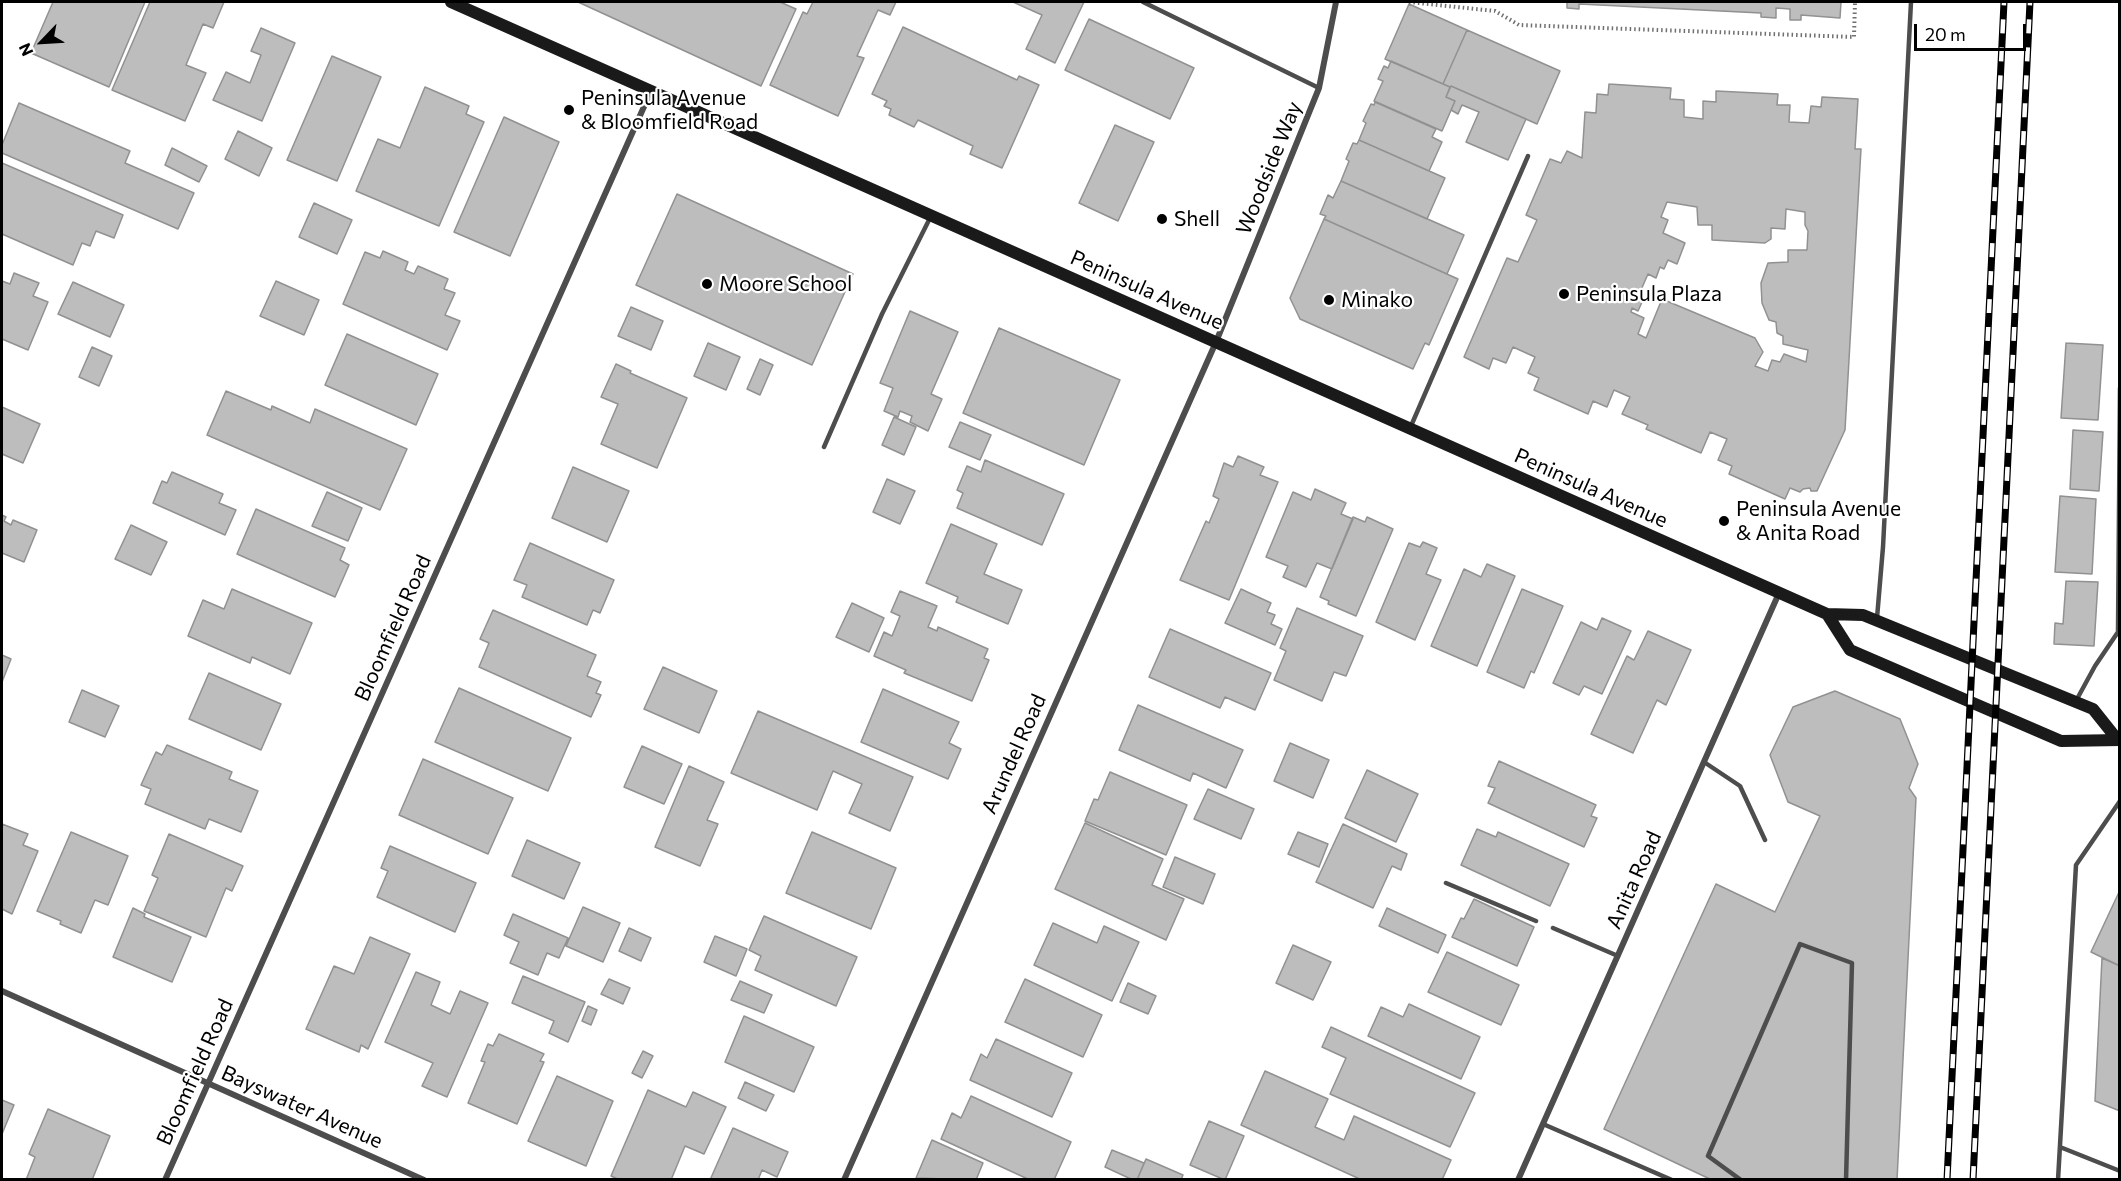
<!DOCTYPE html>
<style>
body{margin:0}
#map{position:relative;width:2121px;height:1181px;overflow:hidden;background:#fff;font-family:Commissioner,sans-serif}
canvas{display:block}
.frame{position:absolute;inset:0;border:3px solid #000;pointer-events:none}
.north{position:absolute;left:12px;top:12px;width:60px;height:60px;-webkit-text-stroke:4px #fff;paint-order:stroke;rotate:245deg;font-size:16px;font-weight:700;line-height:24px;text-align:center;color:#000}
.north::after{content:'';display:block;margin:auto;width:21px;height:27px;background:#000;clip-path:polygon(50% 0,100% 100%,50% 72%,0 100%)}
.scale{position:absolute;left:1914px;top:24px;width:112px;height:27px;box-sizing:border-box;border:3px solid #000;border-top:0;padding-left:8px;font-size:18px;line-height:21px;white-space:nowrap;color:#000;-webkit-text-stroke:4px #fff;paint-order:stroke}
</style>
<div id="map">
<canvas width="2121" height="1181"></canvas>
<div class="frame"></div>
<div class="north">N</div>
<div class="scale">20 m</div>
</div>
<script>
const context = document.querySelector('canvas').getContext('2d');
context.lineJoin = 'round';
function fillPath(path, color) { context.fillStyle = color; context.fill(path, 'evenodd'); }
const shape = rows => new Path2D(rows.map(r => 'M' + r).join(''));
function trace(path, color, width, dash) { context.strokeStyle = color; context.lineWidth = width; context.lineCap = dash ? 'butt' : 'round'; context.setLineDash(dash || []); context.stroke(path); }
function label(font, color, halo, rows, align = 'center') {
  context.font = font + ' Commissioner,sans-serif'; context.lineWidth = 4.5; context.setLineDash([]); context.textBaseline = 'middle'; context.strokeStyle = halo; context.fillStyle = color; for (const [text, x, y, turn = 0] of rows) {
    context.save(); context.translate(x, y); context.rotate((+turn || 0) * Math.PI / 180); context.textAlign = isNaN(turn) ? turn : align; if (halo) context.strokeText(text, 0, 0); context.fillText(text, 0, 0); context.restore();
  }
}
const building = shape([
 [53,2,145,2,109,87,31,53,53,2],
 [150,2,224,2,213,28,203,24,186,65,206,73,185,121,112,90,150,2],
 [578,2,780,2,796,9,761,86,578,2],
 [813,2,896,2,890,15,878,10,857,56,864,58,838,116,770,85,803,12,807,14,813,2],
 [1013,2,1084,2,1055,63,1026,49,1042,15,1013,2],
 [1567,2,1841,2,1840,18,1801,15,1801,20,1790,20,1790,9,1776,8,1776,18,1761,17,1761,13,1579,4,1579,9,1567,8,1567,2],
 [1409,4,1467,30,1443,84,1385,59,1409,4],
 [1089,19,1194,68,1170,119,1065,70,1089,19],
 [903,27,1017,80,1019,76,1039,85,1002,168,970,154,973,146,918,120,914,127,889,115,891,109,884,106,887,101,872,94,903,27],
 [261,28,295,43,262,121,213,100,226,72,250,83,261,55,251,51,261,28],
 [1467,30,1560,71,1537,124,1451,86,1450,87,1443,84,1467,30],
 [332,56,381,77,337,181,287,160,332,56],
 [1391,61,1450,87,1446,97,1455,101,1442,131,1374,101,1383,81,1378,79,1384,66,1388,68,1391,61],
 [1609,84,1671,88,1670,99,1684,100,1684,117,1703,119,1703,101,1716,102,1716,91,1778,94,1777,105,1790,105,1789,122,1809,123,1811,106,1821,107,1822,97,1858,99,1855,149,1861,149,1845,430,1817,491,1811,491,1810,488,1803,489,1800,492,1790,488,1785,499,1729,474,1732,466,1718,460,1727,439,1710,432,1701,453,1646,429,1648,425,1622,414,1630,397,1614,390,1607,407,1593,401,1588,414,1534,390,1539,378,1528,373,1535,357,1513,347,1506,363,1493,358,1489,369,1464,357,1507,258,1518,262,1537,220,1526,215,1550,159,1561,163,1567,151,1582,158,1585,112,1596,113,1597,94,1608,95,1609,84],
 [1667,202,1697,207,1698,225,1712,225,1712,240,1765,243,1771,239,1771,228,1785,229,1786,209,1805,212,1805,225,1808,231,1807,250,1788,250,1788,262,1768,263,1761,283,1762,303,1769,320,1776,322,1777,333,1783,336,1783,344,1808,350,1806,362,1784,354,1780,362,1772,360,1768,371,1755,366,1763,352,1755,338,1662,299,1646,338,1638,334,1644,318,1631,312,1632,308,1638,311,1643,300,1636,297,1639,289,1641,290,1648,274,1656,278,1660,267,1664,269,1668,260,1677,264,1685,243,1663,233,1668,220,1661,217,1667,202],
 [1451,86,1526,119,1508,160,1466,142,1479,112,1462,105,1458,114,1451,110,1455,101,1446,97,1451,86],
 [425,87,469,106,466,114,484,122,439,226,356,191,378,139,400,148,425,87],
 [1375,102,1436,129,1432,137,1442,142,1429,171,1359,140,1366,123,1363,121,1371,104,1374,105,1375,102],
 [19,103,130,151,125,163,194,193,178,229,2,153,2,145,19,103],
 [504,117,559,142,510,256,454,232,504,117],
 [1115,125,1154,142,1118,221,1079,203,1115,125],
 [238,131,272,148,259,176,225,159,238,131],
 [1359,140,1445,178,1427,219,1341,181,1349,161,1346,159,1353,143,1357,144,1359,140],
 [172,148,207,166,199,182,165,165,172,148],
 [2,163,123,215,114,238,96,231,90,246,82,243,73,265,2,234,2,163],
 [1341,181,1464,235,1447,274,1324,219,1326,216,1320,214,1328,195,1333,198,1341,181],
 [677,194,853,274,812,365,636,285,677,194],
 [314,203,352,220,337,254,299,237,314,203],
 [1324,219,1458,279,1429,345,1425,343,1413,369,1300,319,1290,298,1324,219],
 [383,251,408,262,405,270,414,274,418,266,448,279,444,289,455,293,445,315,460,321,447,350,343,304,365,252,380,258,383,251],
 [14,273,39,283,33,296,48,302,28,350,2,339,2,281,10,284,14,273],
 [276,281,319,300,304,335,260,316,276,281],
 [73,282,124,305,110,337,58,314,73,282],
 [631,307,663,321,651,350,618,336,631,307],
 [910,311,958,332,931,394,942,399,928,431,910,422,912,416,900,411,898,417,884,411,893,388,880,383,910,311],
 [999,328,1120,380,1084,465,963,413,999,328],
 [347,334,438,374,416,425,325,385,347,334],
 [708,343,740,357,726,390,694,376,708,343],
 [2066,343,2103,345,2098,420,2061,418,2066,343],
 [92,347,112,356,99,386,79,377,92,347],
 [760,359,773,365,760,395,747,389,760,359],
 [616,364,631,371,630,373,687,398,657,468,601,444,618,404,601,397,616,364],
 [226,391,271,410,272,406,310,423,315,409,407,449,380,510,207,435,226,391],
 [2,407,40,424,23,463,2,454,2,407],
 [894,417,916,427,904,455,882,445,894,417],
 [960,422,991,435,980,460,949,447,960,422],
 [2073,430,2103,432,2099,491,2070,489,2073,430],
 [1238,456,1264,467,1260,475,1278,482,1229,600,1180,580,1206,521,1209,523,1219,499,1213,496,1224,463,1233,467,1238,456],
 [985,460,1064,494,1042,545,957,508,963,493,957,490,967,466,981,472,985,460],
 [573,467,629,491,607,542,552,518,573,467],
 [172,472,223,494,219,503,236,510,225,535,153,503,162,481,167,483,172,472],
 [887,479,915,491,900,524,873,512,887,479],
 [1315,489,1346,503,1341,514,1353,519,1332,569,1317,563,1306,587,1283,577,1288,566,1266,557,1293,492,1311,500,1315,489],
 [327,492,362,508,348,541,312,526,327,492],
 [2060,496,2096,499,2092,574,2055,572,2060,496],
 [256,509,345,548,340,560,349,565,335,597,237,554,256,509],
 [2,515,6,517,4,521,11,525,13,520,37,530,24,562,2,553,2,515],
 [1353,517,1365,522,1367,517,1393,529,1356,616,1328,604,1329,601,1320,597,1353,517],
 [951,524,997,544,984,574,1022,590,1008,624,956,602,958,597,926,583,951,524],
 [131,525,167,542,151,575,115,559,131,525],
 [1423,542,1437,548,1426,574,1441,580,1415,640,1376,622,1409,543,1420,547,1423,542],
 [530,543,614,580,600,613,593,610,587,625,522,597,527,585,514,580,530,543],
 [1487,564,1515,576,1477,666,1431,646,1464,569,1481,577,1487,564],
 [2066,581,2098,582,2094,646,2054,644,2055,623,2063,624,2066,581],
 [232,589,312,623,290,674,252,657,250,663,188,636,203,600,224,609,232,589],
 [1241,589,1271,603,1267,612,1275,615,1271,624,1282,629,1275,645,1225,623,1241,589],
 [1522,589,1563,606,1534,673,1531,671,1524,688,1487,672,1522,589],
 [900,591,937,606,928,627,937,631,938,627,988,649,984,658,989,660,972,701,904,673,906,670,874,656,884,632,892,636,900,616,891,612,900,591],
 [852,603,884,618,869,652,836,637,852,603],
 [1297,608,1363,636,1346,676,1334,672,1322,701,1274,680,1286,651,1280,648,1297,608],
 [493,610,596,655,587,676,601,682,596,693,601,695,591,717,479,667,489,643,480,639,493,610],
 [1602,618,1631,631,1602,694,1584,686,1579,695,1553,683,1581,622,1597,630,1602,618],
 [1170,629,1271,673,1255,710,1225,697,1220,708,1149,677,1170,629],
 [1648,631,1691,650,1666,705,1657,700,1633,753,1591,734,1627,656,1634,660,1648,631],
 [2,655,11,659,2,682,2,655],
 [663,667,717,691,699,733,644,709,663,667],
 [209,673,281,704,261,750,189,719,209,673],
 [459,688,571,738,548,791,435,742,459,688],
 [883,689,959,722,949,743,961,749,948,779,861,742,883,689],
 [82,690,119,706,105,737,69,722,82,690],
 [1835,691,1900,719,1918,764,1909,788,1916,798,1897,1180,1712,1180,1604,1129,1716,884,1775,912,1820,816,1788,802,1770,755,1793,707,1835,691],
 [1138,705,1243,750,1226,788,1193,773,1190,781,1119,750,1138,705],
 [758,711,913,777,890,831,849,813,862,784,833,771,817,810,731,773,758,711],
 [1290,743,1329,760,1313,798,1274,781,1290,743],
 [167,745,232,772,229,779,258,791,241,832,209,819,205,829,145,804,151,789,141,785,156,752,162,755,167,745],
 [642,746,682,764,664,804,624,787,642,746],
 [423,759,513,798,488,854,399,815,423,759],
 [1499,761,1596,805,1591,816,1597,818,1584,847,1488,803,1495,788,1488,786,1499,761],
 [689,766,724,782,707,820,718,824,700,866,655,847,689,766],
 [1367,770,1418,794,1396,842,1345,818,1367,770],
 [1110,772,1187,805,1166,855,1085,821,1094,799,1098,800,1110,772],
 [1208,789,1254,809,1241,839,1194,819,1208,789],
 [1085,823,1163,859,1152,885,1184,899,1166,940,1055,889,1085,823],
 [2,824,28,834,23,845,38,851,12,914,2,909,2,824],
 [1343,824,1407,854,1401,870,1392,866,1373,908,1316,882,1343,824],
 [1477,829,1496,837,1498,832,1569,864,1550,906,1461,865,1477,829],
 [71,832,128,856,108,905,95,900,81,933,60,924,61,921,37,911,71,832],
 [812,832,896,868,871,929,786,893,812,832],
 [1298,832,1328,844,1319,867,1288,854,1298,832],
 [169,834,243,866,232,891,226,888,206,937,144,911,158,878,152,875,169,834],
 [527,840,580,863,564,899,512,876,527,840],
 [390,846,476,883,455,932,377,897,388,871,381,868,390,846],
 [1175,857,1215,874,1203,904,1163,887,1175,857],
 [2120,890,2120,966,2091,952,2120,890],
 [1474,899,1534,927,1517,966,1452,937,1461,918,1464,919,1474,899],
 [583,907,620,923,603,962,566,946,583,907],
 [133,908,145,914,144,917,191,937,172,982,113,957,133,908],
 [1387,908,1446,935,1438,953,1379,926,1387,908],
 [513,914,568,938,559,958,547,953,538,975,510,963,519,942,504,935,513,914],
 [764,916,857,957,836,1006,755,970,761,956,749,950,764,916],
 [1053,923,1097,943,1104,926,1139,942,1112,1001,1034,965,1053,923],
 [629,928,651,938,641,961,619,951,629,928],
 [715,936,747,949,736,976,704,962,715,936],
 [370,937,410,954,368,1049,361,1045,359,1052,306,1029,334,966,354,974,370,937],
 [1293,945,1331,962,1313,1000,1276,983,1293,945],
 [1447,952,1519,985,1501,1025,1428,992,1447,952],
 [2102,958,2120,966,2120,1111,2095,1101,2102,958],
 [416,972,440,982,431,1005,450,1014,460,991,488,1003,447,1097,422,1086,433,1063,385,1042,416,972],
 [523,976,585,1002,568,1042,549,1033,554,1021,512,1003,523,976],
 [609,979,630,988,623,1004,601,994,609,979],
 [1025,979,1102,1015,1083,1057,1005,1022,1025,979],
 [740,981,772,995,764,1013,731,1000,740,981],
 [1128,983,1156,996,1148,1014,1120,1002,1128,983],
 [1409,1004,1480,1037,1461,1079,1368,1036,1381,1007,1403,1017,1409,1004],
 [588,1006,597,1010,591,1025,582,1021,588,1006],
 [744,1016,814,1047,794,1092,725,1062,744,1016],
 [1331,1027,1475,1093,1450,1147,1330,1094,1346,1058,1322,1047,1331,1027],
 [499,1034,544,1054,540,1061,544,1062,517,1124,468,1103,485,1062,481,1061,488,1044,493,1046,499,1034],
 [996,1039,1072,1073,1052,1117,970,1080,981,1054,987,1058,996,1039],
 [643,1051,653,1056,642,1078,632,1073,643,1051],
 [1265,1071,1328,1099,1315,1127,1344,1140,1354,1116,1451,1160,1442,1180,1362,1180,1241,1125,1265,1071],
 [557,1076,613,1101,586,1166,528,1141,557,1076],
 [745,1082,774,1095,766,1111,738,1098,745,1082],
 [648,1090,686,1107,693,1092,726,1107,704,1154,685,1146,671,1180,620,1180,611,1176,648,1090],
 [971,1096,1071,1142,1054,1180,1030,1180,941,1139,952,1113,961,1118,971,1096],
 [2,1100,14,1105,2,1134,2,1100],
 [48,1109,110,1136,92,1180,26,1180,35,1157,29,1154,48,1109],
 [1209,1121,1244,1136,1225,1180,1190,1165,1209,1121],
 [733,1128,788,1152,777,1177,762,1170,758,1180,710,1180,733,1128],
 [932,1140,983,1163,976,1180,916,1178,932,1140],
 [1112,1150,1144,1163,1137,1180,1133,1180,1105,1167,1112,1150],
 [1146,1159,1183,1175,1181,1180,1137,1180,1146,1159]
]);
fillPath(building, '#bdbdbd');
trace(building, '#919191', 1.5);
trace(shape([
 [1409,2,1495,11,1519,25,1854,37,1855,2]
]), '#6f6f6f', 4, [1.5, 3]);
trace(shape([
 [1143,2,1319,88],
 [1411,426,1528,156],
 [824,447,882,314,930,218],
 [1877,618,1883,547,1911,2],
 [2077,699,2095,666,2118,632,2120,388],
 [1704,762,1740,786,1765,840],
 [1446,883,1536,921],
 [1553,928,1618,956],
 [1543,1124,1672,1180],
 [2060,1147,2120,1171],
 [1741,1180,1708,1156,1800,944,1852,963,1846,1180],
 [2058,1180,2076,865,2120,801]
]), '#4d4d4d', 4.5);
trace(shape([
 [2,991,424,1180],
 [165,1180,651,91],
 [844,1180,1216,342,1319,88,1336,2],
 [1518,1180,1779,593]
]), '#4d4d4d', 6);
trace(shape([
 [451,2,1827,614,1863,615,2093,709,2117,739],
 [1827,614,1850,650,2061,741,2120,740]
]), '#1a1a1a', 12);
const rail = shape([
 [1947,1180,2004,2],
 [1973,1180,2030,2]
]);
trace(rail, '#000', 7);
trace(rail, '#fff', 4.5, [14]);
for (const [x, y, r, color] of [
 [569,110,6,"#000"],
 [1162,219,6,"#000"],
 [707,284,6,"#000"],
 [1564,294,6,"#000"],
 [1329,300,6,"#000"],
 [1724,521,6,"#000"]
]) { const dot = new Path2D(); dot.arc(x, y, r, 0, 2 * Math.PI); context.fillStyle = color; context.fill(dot); trace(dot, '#fff', 2); }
label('21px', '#000', '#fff', [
 ["Peninsula Avenue",581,98],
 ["& Bloomfield Road",581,122],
 ["Shell",1174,219],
 ["Moore School",719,284],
 ["Peninsula Plaza",1576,294],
 ["Minako",1341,300],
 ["Peninsula Avenue",1736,509],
 ["& Anita Road",1736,533]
], 'left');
label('21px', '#000', '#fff', [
 ["Woodside Way",1269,168,-68],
 ["Peninsula Avenue",1147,290,24],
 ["Peninsula Avenue",1591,488,24],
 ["Bloomfield Road",393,628,-66],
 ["Arundel Road",1014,754,-66],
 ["Anita Road",1634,880,-66],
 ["Bloomfield Road",195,1072,-66],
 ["Bayswater Avenue",302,1107,24]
]);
</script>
